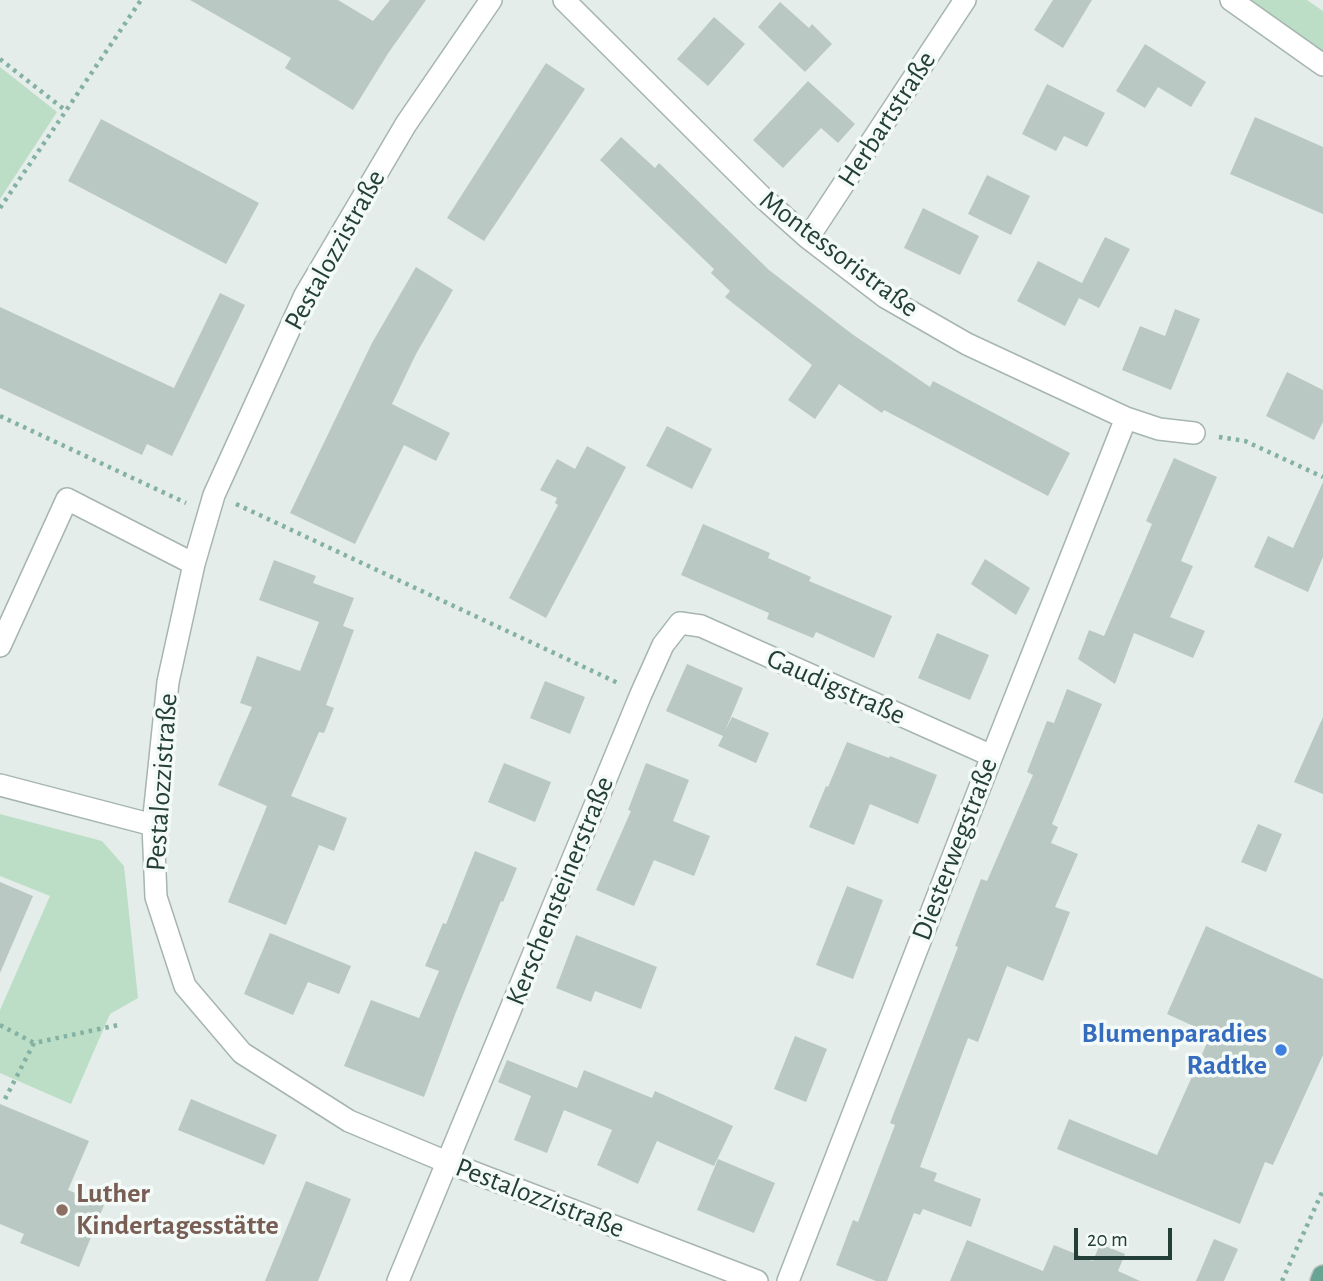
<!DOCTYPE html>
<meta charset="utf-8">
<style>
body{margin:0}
#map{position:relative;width:1323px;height:1281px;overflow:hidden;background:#e4ede9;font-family:"Alegreya Sans",sans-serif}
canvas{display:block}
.scale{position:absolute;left:1074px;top:1228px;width:98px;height:32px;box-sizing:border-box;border:4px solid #233f37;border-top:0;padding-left:9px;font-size:21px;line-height:24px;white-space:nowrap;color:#233f37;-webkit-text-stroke:5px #f4faf7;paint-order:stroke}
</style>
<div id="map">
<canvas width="1323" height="1281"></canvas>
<div class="scale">20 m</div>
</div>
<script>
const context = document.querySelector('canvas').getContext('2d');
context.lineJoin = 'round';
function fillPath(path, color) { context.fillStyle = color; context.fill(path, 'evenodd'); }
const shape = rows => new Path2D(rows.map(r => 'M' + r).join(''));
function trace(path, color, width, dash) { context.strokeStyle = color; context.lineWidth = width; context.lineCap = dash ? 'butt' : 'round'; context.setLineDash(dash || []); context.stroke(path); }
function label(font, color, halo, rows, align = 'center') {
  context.font = font + ' "Alegreya Sans",sans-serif'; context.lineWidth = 7; context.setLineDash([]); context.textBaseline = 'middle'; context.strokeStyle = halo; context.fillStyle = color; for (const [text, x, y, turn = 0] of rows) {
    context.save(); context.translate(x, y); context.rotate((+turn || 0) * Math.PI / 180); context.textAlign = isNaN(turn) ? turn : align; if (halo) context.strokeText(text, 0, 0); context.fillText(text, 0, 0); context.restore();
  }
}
fillPath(shape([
 [1242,0,1307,0,1323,11,1323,58],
 [0,67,57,112,0,199],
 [0,814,102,841,124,866,138,998,110,1014,71,1104,0,1073,0,1010,50,896,0,876]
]), '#bddec6');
fillPath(shape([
 [190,0,338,0,373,21,390,0,426,0,389,52,353,110,285,68,291,58],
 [1053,0,1092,0,1063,48,1034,30],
 [780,2,809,28,812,24,832,44,805,72,758,27],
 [714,17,745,44,708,86,677,59],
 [1145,44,1206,82,1191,107,1158,87,1145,108,1116,91],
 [546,63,585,89,484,241,447,218],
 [808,81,855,124,838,143,821,128,783,168,753,140],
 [1047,84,1105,113,1087,147,1064,136,1056,151,1022,134],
 [1255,117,1323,147,1323,214,1230,174],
 [101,119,259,203,226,264,68,181],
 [621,137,655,168,659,163,769,270,852,334,930,387,933,381,1070,453,1048,496,884,410,882,413,839,384,815,419,788,400,812,365,725,297,730,291,711,273,714,269,600,160],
 [987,175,1030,196,1011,235,968,214],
 [923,208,979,236,960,275,904,248],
 [1105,237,1130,249,1099,308,1079,298,1065,326,1017,301,1038,261,1082,283],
 [416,267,453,290,416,354,392,404,450,433,436,461,404,445,355,544,290,513,372,343],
 [220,293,245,305,172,456,147,444,142,455,0,388,0,307,174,388],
 [1175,309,1200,319,1171,390,1122,370,1140,326,1165,336],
 [1287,372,1323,390,1323,422,1314,440,1266,416],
 [667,426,712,449,692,489,646,466],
 [587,446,626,467,546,618,509,598,558,505,555,503,557,498,540,490,557,459,575,469],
 [1174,458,1217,477,1181,561,1193,566,1170,617,1205,631,1193,658,1134,633,1115,684,1078,659,1089,630,1104,636,1152,524,1146,521],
 [1323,482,1323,557,1308,592,1254,567,1268,536,1293,548],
 [703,524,770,553,768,558,811,577,809,581,892,616,874,658,816,632,813,638,767,619,769,613,681,575],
 [985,559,1030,588,1016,615,971,584],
 [274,560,316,576,313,583,354,598,343,626,354,630,326,705,334,708,324,733,319,732,291,796,347,818,334,851,319,845,286,925,228,902,267,806,218,785,252,707,240,703,257,656,300,671,319,622,259,600],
 [937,633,989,655,970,700,918,678],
 [687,664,743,688,725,731,732,717,769,733,756,763,718,746,723,736,666,711],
 [545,681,585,697,570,734,530,718],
 [1067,689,1102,704,1052,824,1058,827,1051,843,1078,854,1055,907,1070,912,1043,981,1007,966,978,1042,968,1038,920,1167,937,1173,934,1181,981,1199,971,1227,923,1209,920,1215,914,1213,887,1281,876,1281,836,1265,853,1220,858,1222,895,1125,890,1123,958,947,955,946,981,879,987,881,1033,775,1027,772,1047,721,1054,723],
 [1323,717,1323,794,1294,782],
 [847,742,889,758,890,756,937,775,918,824,870,804,854,845,809,827,826,786,828,787],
 [504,763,551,782,535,822,488,802],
 [646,763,689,780,673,821,710,836,694,876,654,860,634,906,596,890,631,811,628,810],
 [1258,824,1282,834,1266,872,1241,862],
 [475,851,517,868,503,902,501,901,456,1012,424,1097,344,1066,371,1000,419,1018,439,971,425,966,443,923,446,924],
 [0,882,33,896,0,973],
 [847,886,883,900,853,979,816,965],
 [1206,926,1323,979,1323,1055,1273,1165,1265,1162,1240,1224,1057,1149,1069,1119,1157,1155,1211,1034,1167,1014],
 [270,933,351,966,339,994,308,982,293,1015,244,994],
 [576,935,657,967,641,1009,595,991,591,1002,556,988],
 [795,1036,827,1049,806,1102,774,1089],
 [507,1060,577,1088,584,1070,652,1098,655,1091,733,1126,714,1166,657,1141,638,1184,597,1165,612,1130,564,1110,547,1153,514,1140,531,1096,498,1082],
 [191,1099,277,1135,264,1165,178,1130],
 [0,1104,89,1141,68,1190,104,1205,79,1267,20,1243,24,1234,0,1224],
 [718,1159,775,1183,754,1233,697,1210],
 [306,1181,351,1199,337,1234,318,1281,265,1281],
 [1214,1239,1238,1249,1224,1281,1196,1281],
 [967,1240,1043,1271,1054,1245,1093,1261,1100,1244,1125,1254,1118,1271,1140,1281,950,1281]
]), '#b9c8c2');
const minor = shape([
 [491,0,406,124,305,295,214,495,194,564,168,682,153,825,156,897,185,986,242,1053,349,1121,449,1163,757,1281],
 [564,0,761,196,808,238,885,297,967,344,1126,418,1159,429,1194,433],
 [1231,0,1323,65],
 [808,238,965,0],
 [0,646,67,499,194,564],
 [0,785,153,825],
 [398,1281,641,694,663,645,680,623,701,626,992,756],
 [788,1281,992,756,1126,418]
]);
const major = shape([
 [1321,1281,1323,1276]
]);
trace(minor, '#a6b5b0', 24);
trace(major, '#c1c9c7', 24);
trace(shape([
 [0,59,65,110],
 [0,208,141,0],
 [0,416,186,503],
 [1219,437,1245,441,1323,477],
 [236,504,618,683],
 [0,1025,34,1043],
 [5,1099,34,1043,118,1025],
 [1282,1281,1323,1190]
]), '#84b1a3', 4.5, [3.5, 5]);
trace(minor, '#fff', 21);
trace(major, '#68a393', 21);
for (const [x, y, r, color] of [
 [1281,1050,7,"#3f7fe0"],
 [62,1210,7,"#8d6e63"]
]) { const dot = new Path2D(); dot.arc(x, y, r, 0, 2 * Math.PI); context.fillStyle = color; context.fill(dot); trace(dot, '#f4faf7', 2.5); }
label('28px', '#233f37', '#f4faf7', [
 ["Herbartstraße",887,119,-57],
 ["Pestalozzistraße",335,250,-61],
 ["Montessoristraße",839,254,37],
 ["Gaudigstraße",836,687,24],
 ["Pestalozzistraße",162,782,-86],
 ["Diesterwegstraße",955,849,-69],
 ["Kerschensteinerstraße",560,891,-68],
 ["Pestalozzistraße",540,1198,21]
]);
label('bold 28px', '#366cbe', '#f4faf7', [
 ["Blumenparadies",1267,1034],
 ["Radtke",1267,1066]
], 'right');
label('bold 28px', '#785e54', '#f4faf7', [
 ["Luther",76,1194],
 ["Kindertagesstätte",76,1226]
], 'left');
</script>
